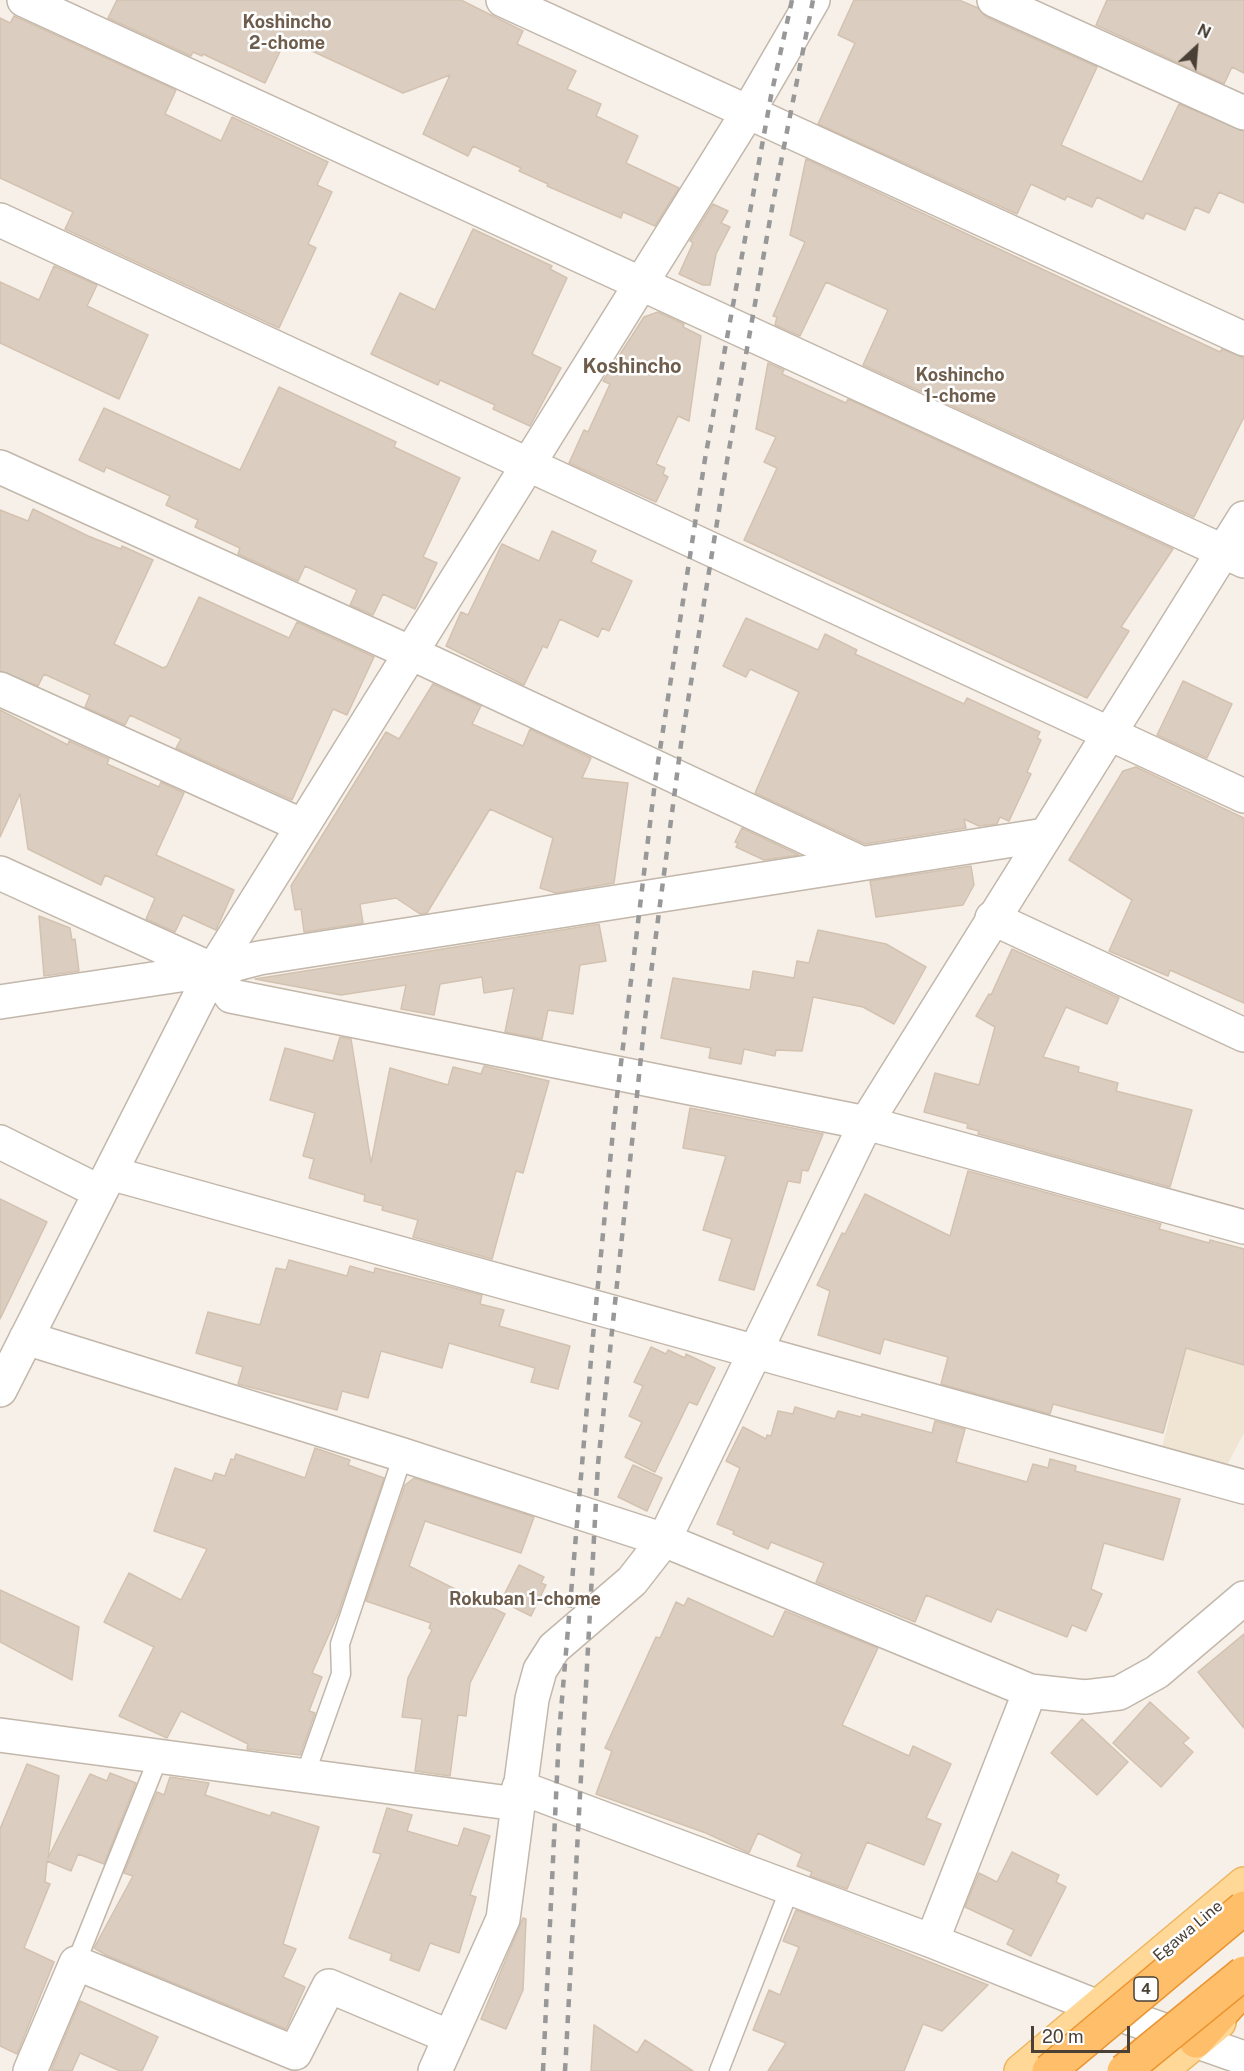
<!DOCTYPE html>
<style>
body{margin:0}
#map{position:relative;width:1244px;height:2071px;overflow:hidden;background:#f6f0e9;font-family:"Public Sans",sans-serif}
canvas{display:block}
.north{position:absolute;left:1166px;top:18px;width:60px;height:60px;-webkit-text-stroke:4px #fff;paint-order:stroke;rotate:26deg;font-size:16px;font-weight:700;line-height:24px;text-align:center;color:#4a4036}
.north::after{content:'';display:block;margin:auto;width:21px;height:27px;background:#4a4036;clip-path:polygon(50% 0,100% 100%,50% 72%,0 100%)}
.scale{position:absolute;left:1031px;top:2026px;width:99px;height:27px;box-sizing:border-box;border:3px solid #4a4036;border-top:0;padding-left:8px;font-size:18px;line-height:21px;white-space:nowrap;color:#4a4036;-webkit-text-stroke:4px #fff;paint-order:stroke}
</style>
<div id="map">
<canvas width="1244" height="2071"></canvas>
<div class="north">N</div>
<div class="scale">20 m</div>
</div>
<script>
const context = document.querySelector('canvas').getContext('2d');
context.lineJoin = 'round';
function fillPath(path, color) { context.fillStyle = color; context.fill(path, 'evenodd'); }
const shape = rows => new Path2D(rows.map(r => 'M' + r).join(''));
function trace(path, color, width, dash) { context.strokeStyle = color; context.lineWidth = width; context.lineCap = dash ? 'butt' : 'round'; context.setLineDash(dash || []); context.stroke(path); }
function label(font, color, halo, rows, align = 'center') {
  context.font = font + ' "Public Sans",sans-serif'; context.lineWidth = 5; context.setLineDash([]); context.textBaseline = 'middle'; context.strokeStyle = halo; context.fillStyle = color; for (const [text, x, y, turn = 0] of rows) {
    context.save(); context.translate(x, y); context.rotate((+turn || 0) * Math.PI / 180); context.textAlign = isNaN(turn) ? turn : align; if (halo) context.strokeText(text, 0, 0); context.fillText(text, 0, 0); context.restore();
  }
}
fillPath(shape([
 [1244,1307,1244,1433,1227,1465,1162,1448,1175,1394,1097,1372]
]), '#f0e4d2');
const building = shape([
 [117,0,461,0,523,31,517,44,576,71,567,89,601,104,596,116,638,136,626,163,679,188,655,226,623,212,621,218,547,186,548,184,519,171,521,168,473,146,468,156,423,134,450,75,403,93,286,39,265,83,203,54,202,56,193,52,191,56,108,18,117,0],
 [854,0,959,0,978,8,986,17,1097,67,1061,145,1142,182,1179,104,1244,131,1244,203,1219,192,1209,213,1195,207,1185,230,1146,213,1143,219,1097,197,1092,207,1067,196,1065,200,1031,184,1017,214,818,124,855,43,838,35,854,0],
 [1107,0,1244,0,1244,73,1232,67,1224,84,1096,25,1107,0],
 [14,16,176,90,165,114,221,141,232,117,328,162,317,185,332,192,308,244,316,248,279,328,65,229,73,212,0,178,0,18,10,23,14,16],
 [806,159,1220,352,1222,349,1244,358,1244,417,1194,517,863,365,888,310,826,282,800,336,775,325,777,317,773,316,805,242,790,235,806,159],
 [713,204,728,211,721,223,730,227,716,254,710,285,703,285,679,274,693,243,690,241,713,204],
 [473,229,552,266,550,269,567,278,532,354,561,368,530,426,493,409,495,405,440,380,438,385,371,354,400,293,435,310,473,229],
 [54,266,97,285,87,306,148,335,119,399,0,343,0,282,39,300,54,266],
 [658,312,684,324,683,327,701,336,689,421,678,416,656,464,665,468,663,474,668,477,656,502,569,463,584,430,588,432,610,384,603,381,644,317,658,312],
 [768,363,784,370,782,374,846,403,848,399,1173,549,1121,627,1129,631,1087,698,744,540,777,468,764,462,776,437,756,429,768,363],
 [279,387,396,442,394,447,460,478,423,557,437,563,415,609,383,594,373,615,350,605,357,590,305,566,298,581,238,554,240,548,195,527,198,520,166,505,170,496,106,467,104,472,79,460,104,408,240,470,279,387],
 [33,509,88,536,121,549,122,546,153,560,114,644,163,668,167,666,199,597,289,638,297,622,374,657,347,715,333,709,292,800,176,748,181,739,130,715,125,725,85,707,90,695,44,674,38,686,0,671,0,510,28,521,33,509],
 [552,531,596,551,591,562,632,581,609,631,602,628,598,637,560,619,547,648,543,646,524,685,446,646,461,612,468,615,502,544,539,561,552,531],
 [746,618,818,650,825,634,857,650,855,654,964,704,967,698,1040,732,1037,738,1041,740,1027,772,1031,774,1009,821,1000,817,997,824,979,826,964,819,966,828,865,844,755,793,799,692,750,669,746,677,723,666,746,618],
 [1183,681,1232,704,1207,758,1157,735,1183,681],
 [433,684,481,706,472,724,523,746,530,729,591,758,582,778,628,783,614,883,556,893,540,888,553,838,490,809,427,913,420,914,396,898,360,904,363,923,304,932,301,909,295,910,291,886,386,732,399,739,433,684],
 [0,710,68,745,69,741,109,759,107,764,159,787,161,782,184,793,156,855,234,890,216,930,183,915,175,932,146,919,155,898,105,875,101,885,28,849,20,794,0,837,0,710],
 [1136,767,1244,818,1244,1003,1170,970,1168,976,1109,951,1132,900,1069,860,1123,771,1136,767],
 [742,828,799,855,764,860,736,847,738,843,735,842,742,828],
 [971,866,974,885,963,905,876,917,870,881,971,866],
 [39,916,70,928,72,940,75,939,79,971,44,976,39,916],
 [599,924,606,961,580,965,573,1014,548,1010,542,1039,505,1032,514,988,484,993,482,977,440,984,434,1015,401,1009,406,985,341,995,255,979,599,924],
 [818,930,886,944,926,967,894,1024,863,1007,813,997,802,1051,776,1050,775,1056,744,1049,741,1064,709,1058,711,1048,661,1038,673,978,750,990,753,971,794,978,797,961,809,963,818,930],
 [1012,949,1119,998,1107,1024,1066,1007,1043,1057,1079,1067,1078,1072,1118,1083,1116,1091,1192,1110,1170,1187,978,1134,979,1131,967,1128,968,1124,924,1112,935,1073,979,1085,995,1027,976,1016,989,994,991,995,1012,949],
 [340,1037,351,1039,371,1163,390,1068,448,1085,453,1067,481,1074,484,1066,549,1081,523,1173,516,1171,492,1259,413,1237,418,1220,382,1210,383,1206,364,1201,365,1195,309,1178,314,1159,303,1156,315,1113,270,1100,285,1048,333,1061,340,1037],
 [690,1108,823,1134,808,1171,802,1170,800,1183,788,1181,754,1290,719,1280,732,1239,703,1230,726,1156,683,1148,690,1108],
 [968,1171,1161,1224,1159,1229,1209,1243,1210,1240,1244,1249,1244,1365,1186,1348,1163,1433,1053,1404,1050,1414,941,1384,948,1357,884,1339,880,1354,818,1335,830,1291,817,1285,842,1233,845,1234,865,1194,950,1236,968,1171],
 [0,1199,47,1222,0,1319,0,1199],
 [289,1260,347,1276,350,1266,374,1273,375,1268,482,1295,480,1304,504,1310,499,1326,570,1346,558,1389,531,1382,535,1368,449,1343,442,1368,381,1351,368,1398,342,1391,337,1410,238,1384,243,1367,196,1353,208,1312,260,1325,276,1268,286,1270,289,1260],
 [651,1347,666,1354,668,1350,685,1358,686,1354,715,1368,697,1405,689,1402,655,1472,625,1457,642,1422,629,1416,643,1386,634,1382,651,1347],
 [795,1407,835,1419,838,1411,861,1417,862,1414,932,1433,935,1421,965,1429,956,1462,1027,1482,1033,1464,1048,1468,1050,1459,1076,1466,1075,1471,1180,1499,1163,1560,1104,1543,1091,1589,1102,1594,1086,1631,1072,1625,1067,1637,997,1609,991,1622,926,1595,915,1622,816,1582,824,1563,771,1542,768,1549,733,1534,734,1531,717,1524,740,1468,726,1461,743,1427,766,1439,767,1435,771,1436,778,1411,793,1414,795,1407],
 [315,1448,350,1460,348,1465,384,1478,338,1614,312,1673,322,1677,309,1711,315,1713,300,1755,247,1749,248,1744,181,1711,167,1738,119,1716,154,1647,104,1622,129,1573,181,1600,207,1549,154,1531,175,1468,212,1481,215,1473,225,1476,231,1459,234,1460,236,1454,305,1478,315,1448],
 [633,1465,662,1478,647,1511,618,1497,633,1465],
 [414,1478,534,1517,521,1553,425,1521,409,1566,505,1614,470,1683,466,1716,458,1715,450,1776,415,1771,422,1719,402,1717,408,1678,432,1630,429,1628,431,1623,366,1601,405,1485,414,1478],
 [519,1565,544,1577,541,1583,546,1585,531,1616,501,1601,519,1565],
 [0,1590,79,1627,72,1680,0,1642,0,1590],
 [688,1598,773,1637,785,1611,878,1648,842,1725,909,1756,913,1746,951,1764,926,1818,941,1824,924,1865,867,1842,847,1889,810,1876,812,1872,797,1866,802,1854,758,1833,749,1853,706,1833,596,1794,612,1751,605,1748,656,1637,660,1638,676,1602,684,1606,688,1598],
 [1244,1634,1244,1728,1198,1672,1244,1634],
 [1150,1702,1189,1738,1183,1743,1193,1752,1161,1787,1113,1743,1150,1702],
 [1082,1719,1128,1762,1097,1795,1051,1753,1082,1719],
 [27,1764,59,1776,48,1858,90,1774,107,1781,110,1773,136,1783,104,1864,78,1854,71,1871,47,1861,45,1882,50,1884,24,1948,54,1962,17,2054,0,2046,0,1829,27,1764],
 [170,1777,209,1783,205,1795,270,1816,272,1812,319,1827,283,1944,296,1949,283,1977,305,1987,286,2029,108,1956,94,1948,133,1876,124,1873,157,1792,164,1795,170,1777],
 [387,1808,412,1815,407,1831,458,1846,464,1828,490,1836,470,1895,476,1897,459,1953,430,1943,419,1971,390,1960,392,1954,349,1938,381,1854,373,1852,387,1808],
 [1012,1852,1059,1875,1056,1882,1066,1887,1031,1956,1007,1944,1014,1930,965,1907,979,1873,997,1882,1012,1852],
 [796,1910,856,1933,988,1985,942,2031,923,2024,904,2071,768,2071,786,2043,753,2030,769,1990,780,1995,799,1947,783,1941,796,1910],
 [523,1918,526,1919,523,1990,506,2029,481,2019,523,1918],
 [80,2001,158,2037,142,2071,120,2071,80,2053,72,2071,51,2070,80,2001],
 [594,2025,637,2053,645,2040,693,2071,591,2071,594,2025]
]);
fillPath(building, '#dbcec0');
trace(building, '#d4c2b0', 1.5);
const service = shape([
 [305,1775,341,1674,340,1644,403,1455],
 [76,1963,159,1756],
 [719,2071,790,1888]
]);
const minor = shape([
 [24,0,1244,561],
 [503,0,1244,339],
 [994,0,1244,113],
 [0,220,1244,796],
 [0,467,411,653,861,863],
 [0,689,303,826],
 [0,873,213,970,231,996,866,1123,1244,1227],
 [992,918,1244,1035],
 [0,1002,213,970,259,958,1045,835],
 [0,1142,100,1192],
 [110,1173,1244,1487],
 [26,1338,403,1455,664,1540,1030,1691,1085,1697,1119,1693,1157,1672,1244,1598],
 [0,1390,213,970,748,112,813,0],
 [0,1735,517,1804],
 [519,1787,932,1941,1098,2007,1244,2058],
 [932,1941,1030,1691],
 [30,2071,76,1963,295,2053,329,1986,450,2037]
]);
const tertiary = shape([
 [435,2071,503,1919,532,1699,540,1670,554,1648,632,1581,664,1540,866,1123,1244,518]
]);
const primary = shape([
 [1021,2071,1244,1884],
 [1160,2071,1219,2022]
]);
const motorway = shape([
 [1196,2041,1244,1988]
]);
trace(service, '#c2b7aa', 21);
trace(minor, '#c2b7aa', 36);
trace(tertiary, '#c2b7aa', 36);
trace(primary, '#eeb55e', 36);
trace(motorway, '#eb932e', 36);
trace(service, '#fff', 18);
trace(minor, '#fff', 33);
trace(tertiary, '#fff', 33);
trace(primary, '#ffd898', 33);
trace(motorway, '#ffbf6a', 33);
trace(shape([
 [543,2071,559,1734,593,1336,614,1121,655,782,705,459,771,96,792,0],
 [565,2071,598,1464,645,1019,681,744,727,461,774,197,813,0]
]), '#989898', 4.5, [8, 8]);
const motorwayBridge = shape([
 [1049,2071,1244,1908],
 [1124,2071,1244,1973]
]);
trace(motorwayBridge, '#eb932e', 36, []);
trace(motorwayBridge, '#ffbf6a', 33);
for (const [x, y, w] of [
 [1146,1989,24]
]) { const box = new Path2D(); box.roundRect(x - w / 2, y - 12, w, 24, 4.5); context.fillStyle = '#fff'; context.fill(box); trace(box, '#4a4036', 1.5); }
label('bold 15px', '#4a4036', null, [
 ["4",1146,1989]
]);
label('16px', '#4a4036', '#fff', [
 ["Egawa Line",1188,1931,-40]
]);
label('bold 18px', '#6e5d4c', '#fff', [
 ["Koshincho",287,22],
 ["2-chome",287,43],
 ["Koshincho",960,375],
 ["1-chome",960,396],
 ["Rokuban 1-chome",525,1599]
]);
label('bold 20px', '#6e5d4c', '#fff', [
 ["Koshincho",632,367]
]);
</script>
